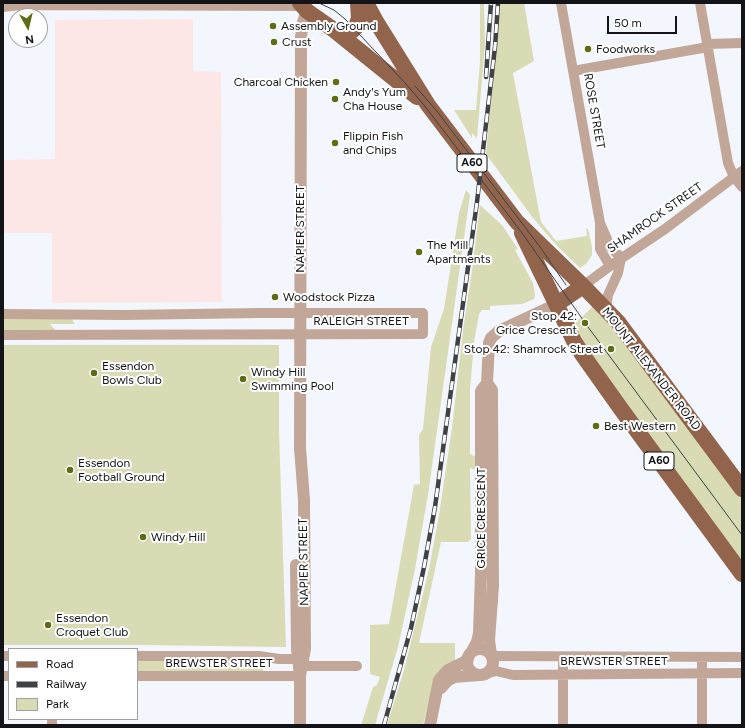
<!DOCTYPE html>
<style>
body{margin:0}
#map{position:relative;width:745px;height:728px;overflow:hidden;background:#f3f7fd;font-family:Figtree,sans-serif}
canvas{display:block}
.frame{position:absolute;inset:0;border:4px solid #121418;pointer-events:none}
.legend{position:absolute;left:8px;top:648px;width:130px;height:72px;box-sizing:border-box;background:#fff;border:1px solid #a0a1a3;margin:0;padding:5px 7px;list-style:none;font-size:12px;color:#121418}
.legend li{display:flex;align-items:center;gap:8px;height:20px}
.legend b{width:20px;border:1px solid #a0a1a3}
.north{position:absolute;left:8px;top:8px;width:40px;height:40px;box-sizing:border-box;background:#fff;border:1px solid #a0a1a3;border-radius:50%;rotate:172deg;font-size:11px;font-weight:700;line-height:16px;text-align:center;color:#121418}
.north::after{content:'';display:block;margin:auto;width:14px;height:18px;background:#5e6c16;clip-path:polygon(50% 0,100% 100%,50% 72%,0 100%)}
.scale{position:absolute;left:607px;top:16px;width:70px;height:18px;box-sizing:border-box;border:2px solid #121418;border-top:0;padding-left:5px;font-size:12px;line-height:14px;white-space:nowrap;color:#121418;-webkit-text-stroke:3px #fff;paint-order:stroke}
</style>
<div id="map">
<canvas width="745" height="728"></canvas>
<div class="frame"></div>
<ul class="legend">
<li><b style="height:5px;background:#92644c"></b>Road</li>
<li><b style="height:5px;background:#3f4145"></b>Railway</li>
<li><b style="height:11px;background:#d9dbb4"></b>Park</li>
</ul>
<div class="north">N</div>
<div class="scale">50 m</div>
</div>
<script>
const context = document.querySelector('canvas').getContext('2d');
context.lineJoin = 'round';
function fillPath(path, color) { context.fillStyle = color; context.fill(path, 'evenodd'); }
const shape = rows => new Path2D(rows.map(r => 'M' + r).join(''));
function trace(path, color, width, dash) { context.strokeStyle = color; context.lineWidth = width; context.lineCap = dash ? 'butt' : 'round'; context.setLineDash(dash || []); context.stroke(path); }
function label(font, color, halo, rows, align = 'center') {
  context.font = font + ' Figtree,sans-serif'; context.lineWidth = 4; context.setLineDash([]); context.textBaseline = 'middle'; context.strokeStyle = halo; context.fillStyle = color; for (const [text, x, y, turn = 0] of rows) {
    context.save(); context.translate(x, y); context.rotate((+turn || 0) * Math.PI / 180); context.textAlign = isNaN(turn) ? turn : align; if (halo) context.strokeText(text, 0, 0); context.fillText(text, 0, 0); context.restore();
  }
}
fillPath(shape([
 [193,19,193,71,221,72,222,302,52,303,52,233,3,233,3,160,55,159,55,20]
]), '#fde7e6');
fillPath(shape([
 [480,3,484,3,485,44,477,138,472,133,472,138,454,110,476,110,480,61],
 [500,3,524,3,534,61,513,73,541,222,556,241,587,236,586,229,588,229,592,247,592,255,586,264,580,268,557,246,533,218,486,154],
 [466,190,470,195,428,495,415,569,398,647,375,725,361,725,373,687,377,685,380,677,370,674,370,625,389,624,414,485,420,484,419,435,423,429,431,347,444,309,459,213],
 [480,205,502,225,518,249,515,250,533,283,535,295,534,299,522,304,490,306,490,310,482,310,479,314,474,342,470,390,470,454,478,458,478,471,470,468,471,539,468,542,441,542,419,643,455,643,455,662,433,685,423,725,387,725,404,670,413,634,429,569,439,515,452,428,463,330,472,271],
 [593,306,615,327,742,498,742,564,621,403,586,346,575,324],
 [71,318,75,324,50,324,56,331,3,330,3,319],
 [3,345,279,345,279,430,286,647,142,645,3,645],
 [137,660,260,660,263,662,265,665,263,671,137,672]
]), '#d9dbb4');
trace(shape([
 [561,3,600,223,610,246,621,258],
 [700,3,728,163,734,177,742,187],
 [707,44,742,43],
 [573,71,708,47],
 [600,225,600,249,610,266],
 [583,286,610,266,665,229,742,171],
 [606,309,608,295,618,273,621,258],
 [3,314,125,315,260,313,423,313,423,334,3,335],
 [3,656,9,656],
 [137,656,259,656,279,659,297,659],
 [492,656,742,657],
 [702,657,702,725],
 [303,666,357,666],
 [487,673,496,671,513,675,742,673],
 [3,676,9,676],
 [137,676,300,676],
 [52,719,52,725],
 [563,725,563,657]
]), '#c2a799', 10);
trace(shape([
 [3,6,20,4,301,5],
 [487,383,492,390,492,397,493,586,489,640,491,654],
 [296,565,297,649,300,676,300,725],
 '467 662a13 13 0 1 1 26 0a13 13 0 1 1-26 0Z',
 [471,653,477,642,479,633,481,573,481,391,487,383,489,343,491,338,499,331,557,304],
 [300,676,305,649,304,500,300,448,301,37,303,22,307,11],
 [441,688,447,681,454,677,480,675],
 [430,725,439,680,448,670,464,662,468,659]
]), '#c2a799', 12);
trace(shape([
 [300,3,307,11,334,30,343,33,352,31,356,27,359,18,358,3],
 [366,3,377,23,428,105,517,222,583,286,618,322,742,489],
 [334,30,417,97],
 [522,233,574,341,582,354,621,409,742,574],
 [557,304,583,286]
]), '#92644c', 16);
trace(shape([
 [321,4,334,10,345,19,406,84,424,105,522,233,588,327,742,535],
 [415,86,436,110,540,247,566,285]
]), '#3f4145', 1);
const rail = shape([
 [486,77,491,3],
 [384,725,411,628,424,567,435,507,477,202,495,47,498,3]
]);
trace(rail, '#3f4145', 4.5);
trace(rail, '#fff', 3, [9]);
for (const [x, y, r, color] of [
 [273,26,4,"#5e6c16"],
 [274,42,4,"#5e6c16"],
 [588,49,4,"#5e6c16"],
 [336,82,4,"#5e6c16"],
 [335,99,4,"#5e6c16"],
 [335,143,4,"#5e6c16"],
 [419,252,4,"#5e6c16"],
 [275,297,4,"#5e6c16"],
 [585,323,4,"#5e6c16"],
 [611,349,4,"#5e6c16"],
 [94,373,4,"#5e6c16"],
 [243,379,4,"#5e6c16"],
 [596,426,4,"#5e6c16"],
 [70,470,4,"#5e6c16"],
 [143,537,4,"#5e6c16"],
 [48,625,4,"#5e6c16"]
]) { const dot = new Path2D(); dot.arc(x, y, r, 0, 2 * Math.PI); context.fillStyle = color; context.fill(dot); trace(dot, '#fff', 1.5); }
for (const [x, y, w] of [
 [472,163,30],
 [659,461,30]
]) { const box = new Path2D(); box.roundRect(x - w / 2, y - 9, w, 18, 3); context.fillStyle = '#fff'; context.fill(box); trace(box, '#121418', 1); }
label('bold 11px', '#121418', null, [
 ["A60",472,163],
 ["A60",659,461]
]);
label('12px', '#121418', '#fff', [
 ["Assembly Ground",281,26],
 ["Crust",282,42],
 ["Foodworks",596,49],
 ["Charcoal Chicken",328,82,"right"],
 ["Andy's Yum",343,92],
 ["Cha House",343,106],
 ["Flippin Fish",343,136],
 ["and Chips",343,150],
 ["The Mill",427,245],
 ["Apartments",427,259],
 ["Woodstock Pizza",283,297],
 ["Stop 42:",577,316,"right"],
 ["Grice Crescent",577,330,"right"],
 ["Stop 42: Shamrock Street",603,349,"right"],
 ["Essendon",102,366],
 ["Bowls Club",102,380],
 ["Windy Hill",251,372],
 ["Swimming Pool",251,386],
 ["Best Western",604,426],
 ["Essendon",78,463],
 ["Football Ground",78,477],
 ["Windy Hill",151,537],
 ["Essendon",56,618],
 ["Croquet Club",56,632]
], 'left');
label('12px', '#121418', '#fff', [
 ["ROSE STREET",594,111,80],
 ["SHAMROCK STREET",655,218,-35],
 ["NAPIER STREET",300,229,-90],
 ["RALEIGH STREET",361,321],
 ["MOUNT ALEXANDER ROAD",651,369,52],
 ["GRICE CRESCENT",481,518,-90],
 ["NAPIER STREET",304,562,-91],
 ["BREWSTER STREET",614,661],
 ["BREWSTER STREET",219,663]
]);
</script>
